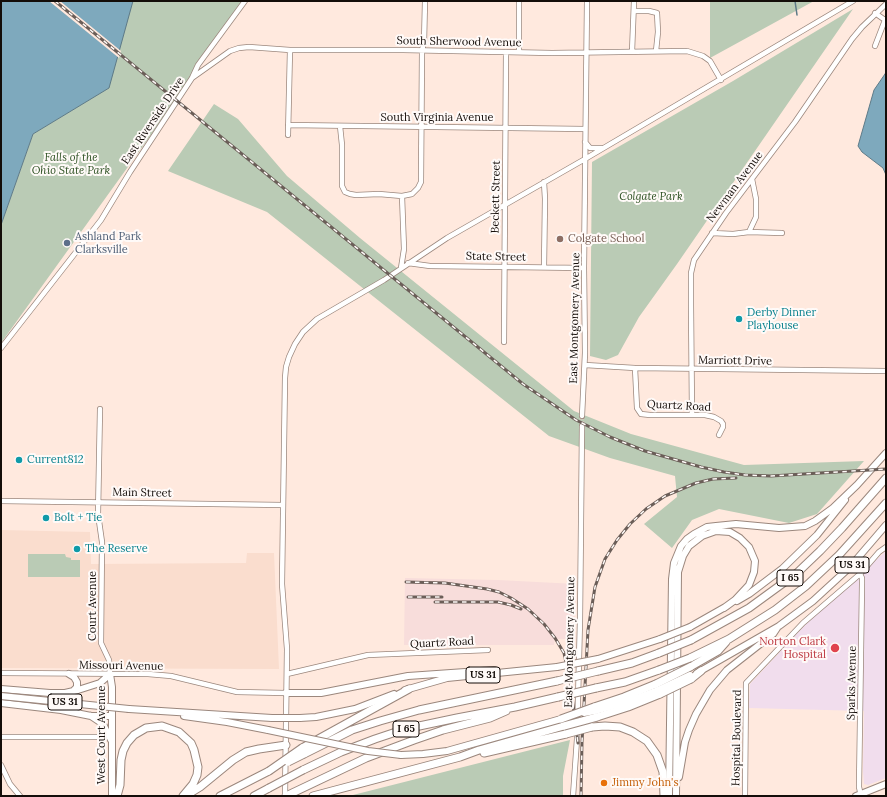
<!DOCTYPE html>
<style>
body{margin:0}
#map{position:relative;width:887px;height:797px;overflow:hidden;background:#ffe9de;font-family:Lora,serif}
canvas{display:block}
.frame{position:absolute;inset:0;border:2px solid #140d09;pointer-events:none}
</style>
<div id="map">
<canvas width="887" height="797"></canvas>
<div class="frame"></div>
</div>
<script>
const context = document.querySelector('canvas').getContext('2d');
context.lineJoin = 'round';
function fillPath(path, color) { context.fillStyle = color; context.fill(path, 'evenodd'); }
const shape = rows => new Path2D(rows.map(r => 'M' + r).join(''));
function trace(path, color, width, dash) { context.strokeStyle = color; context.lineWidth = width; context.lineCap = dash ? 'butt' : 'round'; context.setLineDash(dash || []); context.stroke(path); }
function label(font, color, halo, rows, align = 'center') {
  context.font = font + ' Lora,serif'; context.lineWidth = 4; context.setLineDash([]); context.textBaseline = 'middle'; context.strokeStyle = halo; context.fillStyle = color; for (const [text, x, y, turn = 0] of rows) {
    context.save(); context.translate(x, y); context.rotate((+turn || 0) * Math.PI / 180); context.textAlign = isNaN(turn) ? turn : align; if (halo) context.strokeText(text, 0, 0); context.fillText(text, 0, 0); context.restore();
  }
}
fillPath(shape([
 [1,530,90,532,91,564,246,563,247,553,274,553,279,669,1,668]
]), '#faddce');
fillPath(shape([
 [405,578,498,580,576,584,574,639,555,639,554,645,404,645]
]), '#f8dddb');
fillPath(shape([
 [886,551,886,778,868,785,864,784,863,771,864,711,749,708,750,684,806,624]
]), '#f1dded');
fillPath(shape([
 [17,1,245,1,192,78,1,343,1,225,33,134,108,88],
 [710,1,814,1,710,58],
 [853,9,677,264,639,317,618,355,606,360,590,356,592,162,733,81],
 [214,104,238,119,287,176,360,238,574,411,631,434,744,465,864,461,817,514,789,523,719,509,692,520,672,548,644,524,677,497,675,476,610,458,549,436,267,212,168,171],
 [28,554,65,554,66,557,71,558,71,560,80,560,80,577,28,577],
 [570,740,563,776,563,796,349,796]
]), '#bacbb5');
const water = shape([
 [1,1,133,1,109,88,33,134,1,225,1,1],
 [885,74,886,74,886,175,883,168,862,152,858,146,874,90,885,74]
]);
fillPath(water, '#7ea9bd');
trace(water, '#5e7a87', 1);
fillPath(shape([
 [49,1,60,1,121,51,119,58]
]), '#ffe9de');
trace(shape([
 [795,1,797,15]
]), '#5e7a87', 1.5);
trace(shape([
 [582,426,582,416]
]), '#dcc8be', 4.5, [4.5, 2]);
const minor = shape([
 [634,11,649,11,657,13,658,32,656,51],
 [875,13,885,20,886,19],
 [875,46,885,20],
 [519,52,519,1],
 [632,52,634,1],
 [192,78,230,51,239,48,249,47,290,50,403,50,552,53,687,51,703,56,710,61,721,80],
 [288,125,585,129],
 [340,126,342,145,342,186,345,192,350,194,356,195,379,194,402,196],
 [288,135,290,50],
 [585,142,590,148,602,148],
 [544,182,545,199,544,267],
 [749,232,756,217,756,199,752,179],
 [712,233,733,234,749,232,782,233],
 [408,263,430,266,584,268],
 [401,268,404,249,402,196,412,194,418,188,421,182,422,50,424,43,425,1],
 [504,342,506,52],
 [1,348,101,220,130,172,192,78,198,65,245,1],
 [585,365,635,368,886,371],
 [635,368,637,408,641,414,650,415,705,415,714,417,721,421,723,424,723,427,719,435],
 [100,409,98,514,102,542,101,643,109,660,110,674],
 [692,415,691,305,691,273,694,260,726,213,795,122,852,39,862,27,886,4],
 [582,416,585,353,584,268,587,1],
 [1,501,283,505],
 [860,574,862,578,862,584,859,787,861,796],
 [1,673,148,674,171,676,237,692,286,693],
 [287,674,368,655,488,650],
 [1,737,97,737],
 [1,765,10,784,20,796],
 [285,796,287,649,282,584,285,378,286,367,289,357,295,344,303,332,317,319,384,280,447,238,585,159,853,1],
 [573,796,577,739,580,620,582,426],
 [745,796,746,683,803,623,860,574,879,552,886,547]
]);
const major = shape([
 [737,601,749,594,782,569,817,535,845,500],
 [690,627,727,606],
 [598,659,660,639],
 [697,673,779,626,813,601,850,567,886,525],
 [69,674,74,677,77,682,77,687,72,692],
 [110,674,112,687,112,796],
 [1,689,50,693,65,693,78,690,100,683,110,674],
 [405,690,447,678,557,667],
 [286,693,321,693,408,676,494,670],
 [1,703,61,710,91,716,112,716],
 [129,709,272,718],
 [595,711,626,702,658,690],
 [91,716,103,724,111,740],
 [184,716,227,722,268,730],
 [300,718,316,717,355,709,394,694],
 [401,755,423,754,447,751,561,719],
 [679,777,685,742,689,730,696,714,710,690,727,670,773,634,777,628],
 [669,796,672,579,674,563,681,546,687,539,694,534,707,527,716,526,736,524,779,528,805,526,815,521,833,508,857,485,886,453],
 [676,796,678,572,683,556,689,546,702,536,716,531,730,532,740,538,749,547,755,561,754,572,749,585,735,600,724,608],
 [856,796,886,784]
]);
const highway = shape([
 [691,640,749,608,797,573,820,551,842,528,886,478],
 [690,658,729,639,775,610,806,586,839,555,886,503],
 [690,667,718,651,726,642],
 [598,671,632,663,659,653],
 [691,679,701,671],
 [596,688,625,682,659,670],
 [594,707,624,697,656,684],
 [597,717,628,707,660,694],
 [592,727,605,726,620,727,633,732,647,741,657,755,663,772,664,796],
 [302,748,409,689],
 [484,753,566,734],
 [304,754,352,730,380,721,419,710,557,681],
 [303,770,341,752,375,739,405,729,457,718,515,707,558,697],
 [187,795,200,787,233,760,246,752,259,749,286,745],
 [117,796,120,785,121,760,123,751,127,743,134,735,146,728,162,726,179,732,191,743,194,750,198,767,197,775,193,784,183,796],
 [220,796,269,771],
 [254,796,269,788],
 [286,796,366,758,414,740,443,730,490,718,506,711],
 [313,796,460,757,479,750,564,726]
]);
trace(minor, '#9b877d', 6);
trace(major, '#9b877d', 8);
trace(highway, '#9b877d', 9);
trace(minor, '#fff', 4.5);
trace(major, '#fff', 6);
trace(highway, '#fff', 7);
const rail = shape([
 [55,1,523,384,576,420,610,437,645,451,701,467,724,472,745,475,771,476,886,469],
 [406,582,445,583,487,589,499,592,511,598,528,609,544,624,555,638,564,653,570,681,578,743],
 [408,597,442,597],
 [435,602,498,602,511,605,521,609],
 [581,796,582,742,588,630,595,587,605,559,617,540,630,524,646,509,665,496,696,483,713,479,736,478]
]);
trace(rail, '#6b5e58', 3);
trace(rail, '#fffaf8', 1.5, [4.5]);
const majorBridge = shape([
 [660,639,690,627],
 [557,667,598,659],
 [658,690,690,675],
 [1,696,129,709],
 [584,713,595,711],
 [272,718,300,718],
 [268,730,368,751,401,755]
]);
const highwayBridge = shape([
 [659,653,691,640],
 [659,670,690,658],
 [557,681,598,671],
 [656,684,690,667],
 [660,694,691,679],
 [558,697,596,688],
 [561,719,594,707],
 [564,726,597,717],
 [566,734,592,727],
 [288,762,304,754],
 [269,771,302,748],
 [269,788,303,770]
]);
trace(majorBridge, '#9b877d', 8, []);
trace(highwayBridge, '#9b877d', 9, []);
trace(majorBridge, '#fff', 6);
trace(highwayBridge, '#fff', 7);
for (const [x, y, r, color] of [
 [560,239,4,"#8d6e63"],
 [67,243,4,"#5c6f8a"],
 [739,319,4,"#0f9aa8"],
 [19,460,4,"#0f9aa8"],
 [46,518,4,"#0f9aa8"],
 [77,549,4,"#0f9aa8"],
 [835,648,5,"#e0444e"],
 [604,783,4,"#e8710a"]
]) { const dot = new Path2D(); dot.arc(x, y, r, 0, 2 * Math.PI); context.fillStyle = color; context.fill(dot); trace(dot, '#fffaf8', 1.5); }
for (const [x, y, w] of [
 [852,565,34],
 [790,578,26],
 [483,675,34],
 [65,702,34],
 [406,729,26]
]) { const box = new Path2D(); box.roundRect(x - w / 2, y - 8, w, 16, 3); context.fillStyle = '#fffaf8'; context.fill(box); trace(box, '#140d09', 1); }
label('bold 10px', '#140d09', null, [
 ["US 31",852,565],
 ["I 65",790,578],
 ["US 31",483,675],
 ["US 31",65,702],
 ["I 65",406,729]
]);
label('11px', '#140d09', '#fffaf8', [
 ["South Sherwood Avenue",459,42,1],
 ["South Virginia Avenue",437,118],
 ["East Riverside Drive",153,121,-56],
 ["Newman Avenue",735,187,-53],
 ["Beckett Street",496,197,-89],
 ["State Street",496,257,1],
 ["East Montgomery Avenue",575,318,-89],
 ["Marriott Drive",735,361,1],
 ["Quartz Road",679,406,3],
 ["Main Street",142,493,1],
 ["Court Avenue",93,606,-90],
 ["East Montgomery Avenue",570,642,-89],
 ["Quartz Road",442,643,-3],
 ["Missouri Avenue",121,666,1],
 ["Sparks Avenue",852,683,-89],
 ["West Court Avenue",102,735,-90],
 ["Hospital Boulevard",737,738,-89]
]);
label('italic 11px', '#2b4f20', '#fffaf8', [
 ["Falls of the",71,158],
 ["Ohio State Park",71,171],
 ["Colgate Park",651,197]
]);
label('11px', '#4e5e75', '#fffaf8', [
 ["Ashland Park",75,237],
 ["Clarksville",75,250]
], 'left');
label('11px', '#785e54', '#fffaf8', [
 ["Colgate School",568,239]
], 'left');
label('11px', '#0d838f', '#fffaf8', [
 ["Derby Dinner",747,313],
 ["Playhouse",747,326],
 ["Current812",27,460],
 ["Bolt + Tie",54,518],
 ["The Reserve",85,549]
], 'left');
label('11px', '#be3a42', '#fffaf8', [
 ["Norton Clark",826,642],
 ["Hospital",826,655]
], 'right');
label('11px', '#c56008', '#fffaf8', [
 ["Jimmy John's",612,783]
], 'left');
</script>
